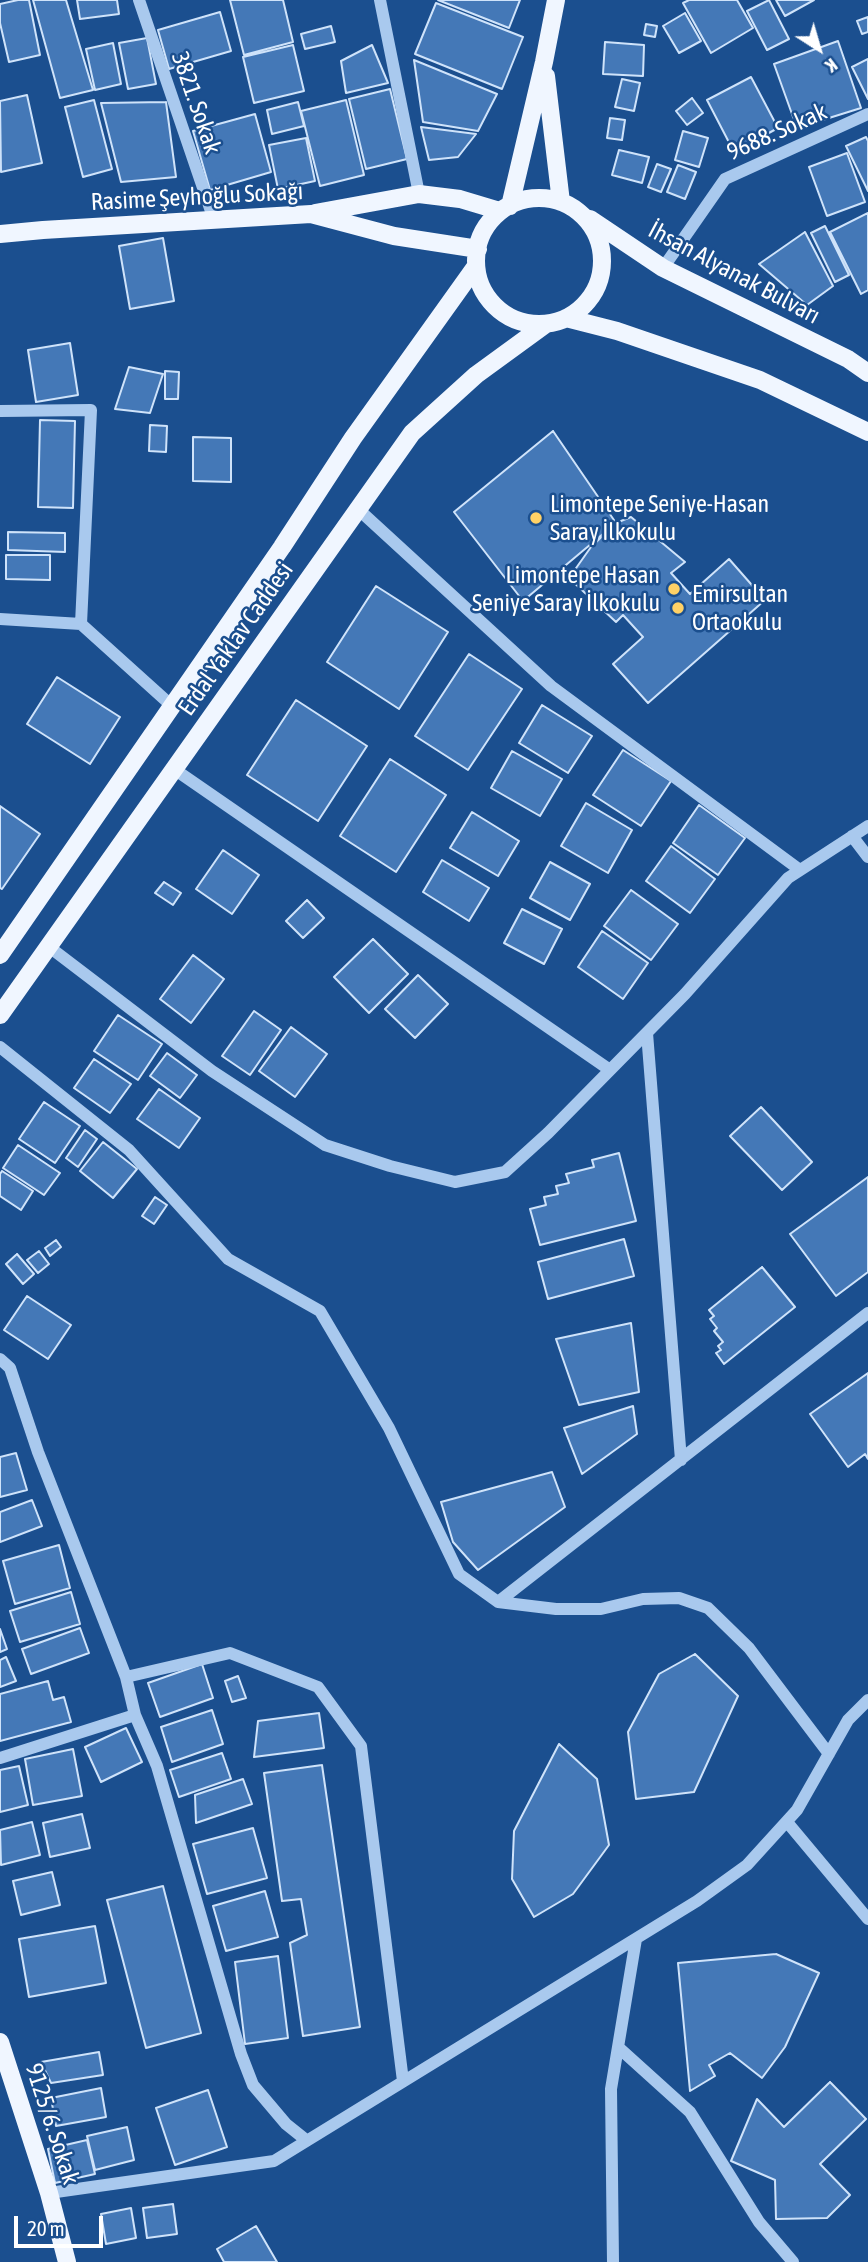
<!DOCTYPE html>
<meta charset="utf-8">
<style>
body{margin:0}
#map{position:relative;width:868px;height:2262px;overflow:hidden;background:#1b4f8f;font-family:"Asap Condensed",sans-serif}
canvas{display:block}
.north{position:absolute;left:784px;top:14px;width:70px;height:70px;-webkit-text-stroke:5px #1b4f8f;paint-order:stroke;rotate:143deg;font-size:19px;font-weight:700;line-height:28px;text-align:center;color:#fff}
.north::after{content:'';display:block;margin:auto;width:24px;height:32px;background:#fff;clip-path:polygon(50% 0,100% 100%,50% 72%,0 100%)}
.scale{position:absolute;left:14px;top:2216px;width:89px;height:32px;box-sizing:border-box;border:4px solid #fff;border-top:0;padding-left:9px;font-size:21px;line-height:24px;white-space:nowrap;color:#fff;-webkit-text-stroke:5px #1b4f8f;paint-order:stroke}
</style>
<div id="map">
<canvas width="868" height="2262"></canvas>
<div class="north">K</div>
<div class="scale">20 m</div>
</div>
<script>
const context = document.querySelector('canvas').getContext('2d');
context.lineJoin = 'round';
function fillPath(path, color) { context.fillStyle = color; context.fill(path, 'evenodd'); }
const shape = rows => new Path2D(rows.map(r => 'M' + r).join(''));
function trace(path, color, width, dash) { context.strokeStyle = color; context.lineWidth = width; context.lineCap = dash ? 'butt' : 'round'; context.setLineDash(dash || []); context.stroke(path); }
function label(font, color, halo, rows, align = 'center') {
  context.font = font + ' "Asap Condensed",sans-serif'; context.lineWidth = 5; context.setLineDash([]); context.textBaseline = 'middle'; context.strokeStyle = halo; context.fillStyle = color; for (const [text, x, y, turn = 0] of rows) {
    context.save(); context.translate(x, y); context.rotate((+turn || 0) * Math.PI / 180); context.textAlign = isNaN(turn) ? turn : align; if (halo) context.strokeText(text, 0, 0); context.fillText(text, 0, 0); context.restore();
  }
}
const building = shape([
 [18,0,29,0,40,55,9,62,0,23,0,4,18,0],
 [33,0,66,0,93,90,60,98,33,0],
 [77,0,117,0,119,14,80,19,77,0],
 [230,0,283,0,293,42,244,55,230,0],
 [438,0,520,0,509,28,438,0],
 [689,0,737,0,753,28,711,53,683,3,689,0],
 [769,0,789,39,767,50,747,11,769,0],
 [776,0,814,0,785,16,776,0],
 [436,3,523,37,502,89,415,54,436,3],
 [220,12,231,51,169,69,158,30,220,12],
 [685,13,701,41,679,53,663,26,685,13],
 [868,17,868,32,862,34,857,21,868,17],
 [646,24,657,26,655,37,644,35,646,24],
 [331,26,335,42,305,49,301,34,331,26],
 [147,38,156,84,128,89,119,43,147,38],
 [838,41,861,108,797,128,774,64,838,41],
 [605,42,644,45,643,76,603,74,605,42],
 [113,43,121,84,95,90,86,49,113,43],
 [293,45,304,91,254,103,243,57,293,45],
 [372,45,388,83,346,93,341,61,372,45],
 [868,59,868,99,852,67,868,59],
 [414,60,497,94,478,131,423,122,414,60],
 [751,77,778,128,734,152,707,100,751,77],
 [622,79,640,83,634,111,615,107,622,79],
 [390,89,407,159,366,169,349,99,390,89],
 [27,95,42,163,1,172,0,101,27,95],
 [692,98,703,113,687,125,676,111,692,98],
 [94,100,112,169,83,177,65,107,94,100],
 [346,100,364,175,320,186,301,111,346,100],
 [166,102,176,177,121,182,101,103,166,102],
 [298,102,304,126,272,134,267,110,298,102],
 [255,114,271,172,210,190,193,131,255,114],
 [610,118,625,120,622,140,607,138,610,118],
 [421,127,476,134,458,157,429,160,421,127],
 [683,131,708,138,699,167,675,160,683,131],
 [866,137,868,141,868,191,846,146,866,137],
 [306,138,315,181,278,189,269,145,306,138],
 [619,150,649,157,642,183,612,175,619,150],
 [847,153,865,202,827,216,809,167,847,153],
 [657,164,671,169,661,192,648,187,657,164],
 [678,165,696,172,685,199,667,192,678,165],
 [868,213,868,290,861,294,830,232,868,213],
 [825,226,849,275,835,282,811,233,825,226],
 [805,232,833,286,807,305,759,264,805,232],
 [163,238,174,301,130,309,119,246,163,238],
 [70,343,78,395,36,402,28,350,70,343],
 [129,367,163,374,150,413,115,409,129,367],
 [165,371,179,372,178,399,165,399,165,371],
 [40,420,75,421,73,508,38,507,40,420],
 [150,425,167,426,166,452,149,451,150,425],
 [553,431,616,523,523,601,454,512,553,431],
 [193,437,231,438,231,482,193,481,193,437],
 [631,517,685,562,671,573,690,594,729,559,765,600,648,703,613,664,643,637,623,615,616,622,569,578,591,547,616,523,631,517],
 [8,532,65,533,65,552,8,550,8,532],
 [6,555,50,555,50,580,6,579,6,555],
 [376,586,448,632,399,709,327,662,376,586],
 [469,654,522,689,468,770,415,736,469,654],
 [57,677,120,717,90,764,27,724,57,677],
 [296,700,367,746,318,821,247,775,296,700],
 [542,705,592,736,568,773,519,743,542,705],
 [623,750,671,781,641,826,593,795,623,750],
 [512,751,562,779,540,816,491,788,512,751],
 [390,759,446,795,396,872,340,836,390,759],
 [586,803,632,830,608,873,561,846,586,803],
 [699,805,745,838,718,875,673,843,699,805],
 [0,806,40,834,2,889,0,888,0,806],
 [472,812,519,841,498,876,450,848,472,812],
 [671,846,715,879,690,913,646,881,671,846],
 [223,850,259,875,232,914,196,889,223,850],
 [442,860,489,888,469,921,423,892,442,860],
 [550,862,590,884,570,920,530,898,550,862],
 [164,882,181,893,173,905,155,893,164,882],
 [631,890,678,924,651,960,604,926,631,890],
 [307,900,324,918,303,938,286,921,307,900],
 [522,909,562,929,544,964,504,943,522,909],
 [602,931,648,963,623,999,578,967,602,931],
 [373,939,408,974,369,1013,334,977,373,939],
 [193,955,224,979,191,1023,160,999,193,955],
 [418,975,448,1004,415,1038,385,1009,418,975],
 [254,1011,281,1030,250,1075,222,1056,254,1011],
 [118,1015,162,1044,138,1080,94,1051,118,1015],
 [291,1027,327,1054,295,1097,259,1071,291,1027],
 [167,1053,197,1075,180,1098,150,1076,167,1053],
 [94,1059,131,1084,110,1113,74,1088,94,1059],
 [159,1089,200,1118,179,1148,137,1119,159,1089],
 [44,1102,80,1126,55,1163,19,1139,44,1102],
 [761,1107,812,1162,782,1190,730,1136,761,1107],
 [85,1130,97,1139,78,1167,66,1158,85,1130],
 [103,1142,137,1169,113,1198,80,1171,103,1142],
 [18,1145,60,1173,44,1195,3,1168,18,1145],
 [619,1153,636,1221,540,1245,530,1209,546,1205,544,1197,558,1194,556,1186,569,1183,566,1174,594,1167,592,1160,619,1153],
 [2,1171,33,1191,21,1210,0,1196,0,1174,2,1171],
 [868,1177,868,1272,836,1296,790,1234,868,1177],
 [155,1197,167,1205,154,1224,142,1216,155,1197],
 [624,1239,634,1276,548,1299,538,1262,624,1239],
 [56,1240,61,1247,50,1256,45,1248,56,1240],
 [39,1251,49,1264,38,1273,27,1260,39,1251],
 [17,1254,34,1274,23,1284,6,1264,17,1254],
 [762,1267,795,1307,724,1364,716,1353,721,1350,718,1346,723,1342,714,1331,717,1328,710,1319,714,1316,709,1310,762,1267],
 [27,1296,71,1325,48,1359,4,1330,27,1296],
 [631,1323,639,1392,579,1405,556,1339,631,1323],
 [868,1373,868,1459,865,1454,848,1467,810,1414,868,1373],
 [633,1406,637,1434,582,1474,564,1428,633,1406],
 [16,1453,27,1490,0,1497,0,1457,16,1453],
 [552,1472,565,1507,478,1570,453,1542,441,1502,552,1472],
 [32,1500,42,1526,0,1542,0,1512,32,1500],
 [59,1545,70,1588,15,1604,3,1561,59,1545],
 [71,1592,80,1624,20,1642,10,1611,71,1592],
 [80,1628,89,1653,31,1674,22,1649,80,1628],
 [0,1629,7,1649,0,1652,0,1629],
 [695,1654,738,1696,694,1792,636,1799,628,1732,659,1674,695,1654],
 [6,1657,16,1681,0,1687,0,1660,6,1657],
 [202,1664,213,1698,160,1717,148,1683,202,1664],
 [238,1676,246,1698,232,1702,225,1681,238,1676],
 [48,1681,53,1700,64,1697,71,1722,0,1741,0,1694,48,1681],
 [212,1710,223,1744,172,1762,161,1727,212,1710],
 [319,1713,324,1748,254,1757,258,1721,319,1713],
 [126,1728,142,1762,101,1782,85,1747,126,1728],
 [559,1744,597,1779,609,1845,573,1894,534,1917,512,1879,514,1831,559,1744],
 [73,1749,82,1796,33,1805,25,1759,73,1749],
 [222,1753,231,1779,179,1797,170,1770,222,1753],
 [322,1765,360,2027,303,2036,290,1943,307,1935,301,1899,282,1901,264,1773,322,1765],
 [19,1766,28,1805,0,1812,0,1770,19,1766],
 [243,1779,252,1804,196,1823,195,1795,243,1779],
 [82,1814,90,1848,50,1857,43,1823,82,1814],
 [32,1822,40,1855,1,1865,0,1830,32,1822],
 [253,1828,267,1878,207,1894,193,1844,253,1828],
 [52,1872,60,1905,21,1915,13,1881,52,1872],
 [163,1886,201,2033,146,2048,107,1900,163,1886],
 [265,1891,278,1937,226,1951,213,1906,265,1891],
 [95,1926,106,1983,29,1997,19,1939,95,1926],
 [776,1954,819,1973,785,2047,762,2078,730,2053,709,2065,715,2076,690,2091,678,1963,776,1954],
 [278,1956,288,2038,245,2044,235,1962,278,1956],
 [99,2052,103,2075,51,2083,41,2062,99,2052],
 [830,2082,866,2119,820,2164,850,2195,827,2218,776,2219,775,2180,731,2161,757,2099,784,2127,830,2082],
 [101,2088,106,2117,56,2126,51,2098,101,2088],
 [208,2090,227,2147,175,2165,156,2108,208,2090],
 [127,2127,134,2160,95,2170,87,2136,127,2127],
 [87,2140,95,2174,55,2183,48,2149,87,2140],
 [173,2204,177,2234,147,2238,143,2208,173,2204],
 [131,2208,136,2238,106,2244,101,2214,131,2208],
 [256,2226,277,2262,224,2262,217,2249,256,2226]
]);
fillPath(building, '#4478b7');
trace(building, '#cfe3fa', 2);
trace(shape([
 [139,0,214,220],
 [380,0,419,194],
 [663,268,725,179,868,114],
 [0,411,91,410,81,624],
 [358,509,551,686,800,870],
 [0,619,81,624,172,706],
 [174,769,610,1070],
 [852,836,868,857],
 [48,946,212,1071,325,1145,390,1166,455,1182,505,1172,548,1133,685,994,788,878,868,826],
 [647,1033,681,1460],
 [0,1047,129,1150,228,1259,320,1311,389,1428,459,1574,498,1602,556,1609,601,1609,643,1599,679,1598,708,1608,749,1648,829,1754],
 [0,1359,10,1368,38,1452,126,1677,135,1715,157,1766,241,2054,253,2085,286,2124,306,2140],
 [498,1602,868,1313],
 [126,1677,230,1653,318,1687,361,1746,403,2081],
 [0,1758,135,1715],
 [787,1822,868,1919],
 [618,2047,690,2112,759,2222,793,2262],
 [49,2193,274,2161,697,1901,747,1865,797,1810,848,1720,868,1700],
 [613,2262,611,2089,636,1939]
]), '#a9c9ee', 12);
trace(shape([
 [546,76,561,202],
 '476 261a63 63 0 1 1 126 0a63 63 0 1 1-126 0Z',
 [510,206,544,62,556,0],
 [315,213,419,194,460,199,500,211],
 [590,219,663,268,848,359,868,373],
 [0,234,43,230,311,214,394,236,478,249],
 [566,318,617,331,760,380,868,432],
 [0,955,282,547,353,438,476,266],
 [0,1015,412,433,476,375,546,324],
 [0,2042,49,2193,67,2262]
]), '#f0f6ff', 18);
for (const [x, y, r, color] of [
 [536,518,7,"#ffd166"],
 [674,589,7,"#ffd166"],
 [678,608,7,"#ffd166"]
]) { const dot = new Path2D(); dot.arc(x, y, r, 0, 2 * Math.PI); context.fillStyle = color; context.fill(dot); trace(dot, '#1b4f8f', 2.5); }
label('24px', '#fff', '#1b4f8f', [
 ["3821. Sokak",196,103,71],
 ["9688. Sokak",777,132,-24],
 ["Rasime Şeyhoğlu Sokağı",197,197,-3],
 ["İhsan Alyanak Bulvarı",734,273,28],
 ["Erdal Yaklav Caddesi",236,639,-55],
 ["9125/6. Sokak",52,2124,72]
]);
label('24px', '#fff', '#1b4f8f', [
 ["Limontepe Seniye-Hasan",550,504],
 ["Saray İlkokulu",550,532],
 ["Limontepe Hasan",660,575,"right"],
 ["Seniye Saray İlkokulu",660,603,"right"],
 ["Emirsultan",692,594],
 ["Ortaokulu",692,622]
], 'left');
</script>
